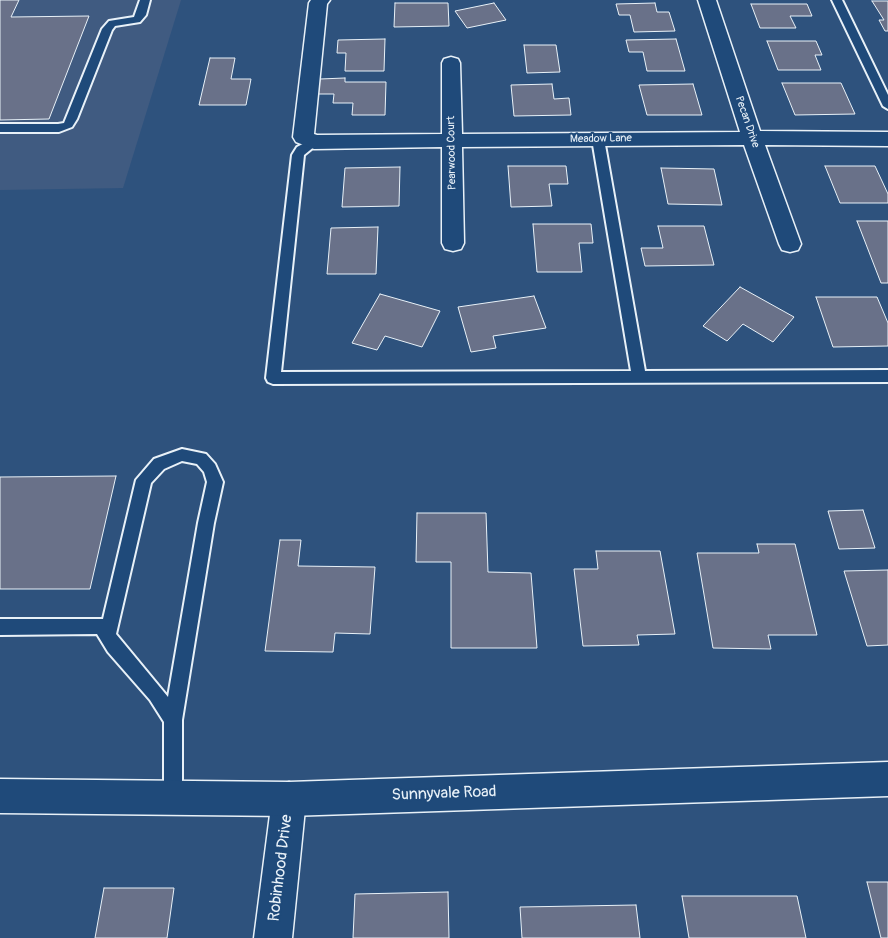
<!DOCTYPE html>
<style>
body{margin:0}
canvas{display:block;background:#2e527d}
</style>
<canvas width="888" height="938"></canvas>
<script>
const context = document.querySelector('canvas').getContext('2d');
context.lineJoin = 'round';
function fillPath(path, color) { context.fillStyle = color; context.fill(path, 'evenodd'); }
const shape = rows => new Path2D(rows.map(r => 'M' + r).join(''));
function trace(path, color, width, dash) { context.strokeStyle = color; context.lineWidth = width; context.lineCap = dash ? 'butt' : 'round'; context.setLineDash(dash || []); context.stroke(path); }
function label(font, color, halo, rows, align = 'center') {
  context.font = font + ' Pangolin,sans-serif'; context.lineWidth = 4; context.setLineDash([]); context.textBaseline = 'middle'; context.strokeStyle = halo; context.fillStyle = color; for (const [text, x, y, turn = 0] of rows) {
    context.save(); context.translate(x, y); context.rotate((+turn || 0) * Math.PI / 180); context.textAlign = isNaN(turn) ? turn : align; if (halo) context.strokeText(text, 0, 0); context.fillText(text, 0, 0); context.restore();
  }
}
fillPath(shape([
 [0,0,181,0,123,188,0,190]
]), '#405b81');
const building = shape([
 [0,0,19,0,11,17,89,16,49,119,0,120,0,0],
 [872,1,888,1,888,31,885,31,879,20,884,20,872,1],
 [395,3,448,3,449,26,394,27,395,3],
 [494,3,506,20,467,28,455,11,494,3],
 [655,3,657,12,669,12,675,31,634,32,630,15,619,15,616,4,655,3],
 [751,4,807,4,812,16,790,16,796,28,760,28,751,4],
 [385,39,384,71,345,71,346,53,337,53,338,40,385,39],
 [676,39,685,71,647,71,643,52,629,52,626,40,676,39],
 [767,41,816,41,822,55,815,55,821,70,778,70,767,41],
 [524,45,556,45,560,72,527,73,524,45],
 [210,58,235,58,231,79,251,79,246,105,199,105,210,58],
 [345,78,345,82,386,82,385,115,352,115,353,103,333,103,334,94,318,94,320,79,345,78],
 [782,83,841,83,855,114,795,115,782,83],
 [552,84,554,99,569,98,571,115,514,116,511,85,552,84],
 [693,84,702,115,647,115,639,85,693,84],
 [508,166,566,166,568,184,549,184,552,206,511,207,508,166],
 [825,166,875,166,888,194,888,203,840,203,825,166],
 [400,167,399,206,342,207,345,168,400,167],
 [661,168,714,169,722,205,668,204,661,168],
 [857,221,888,221,888,283,881,283,857,221],
 [533,224,591,224,593,243,579,243,582,272,537,272,533,224],
 [658,226,704,226,714,265,645,266,641,248,663,248,658,226],
 [378,227,376,274,327,274,331,228,378,227],
 [740,287,794,317,773,342,743,324,727,341,703,326,740,287],
 [380,294,440,311,422,347,385,336,377,350,352,343,380,294],
 [534,296,546,328,493,336,496,348,471,352,458,307,534,296],
 [816,297,877,297,888,323,888,346,833,347,816,297],
 [116,476,90,589,0,589,0,477,116,476],
 [863,510,875,548,839,549,828,511,863,510],
 [417,513,486,513,488,572,531,573,537,648,451,648,451,562,416,562,417,513],
 [280,540,301,540,298,566,375,567,370,634,335,633,333,652,265,651,280,540],
 [757,544,795,544,817,635,768,635,771,649,713,648,697,553,759,553,757,544],
 [596,551,660,551,675,634,637,635,639,645,583,646,574,569,598,569,596,551],
 [888,570,888,645,867,646,844,571,888,570],
 [867,882,888,882,888,938,881,938,867,882],
 [104,888,174,888,167,938,95,938,104,888],
 [448,892,449,938,353,938,355,894,448,892],
 [682,896,797,896,806,938,689,938,682,896],
 [636,905,640,938,522,938,520,907,636,905]
]);
fillPath(building, '#697189');
trace(building, '#e8f1f8', 1);
const lane = shape([
 [140,0,150,0,146,15,140,22,115,26,112,30,77,119,72,127,59,132,0,132,0,124,58,124,64,123,102,29,109,21,134,17,140,0],
 [832,0,842,0,888,95,888,109,883,106,832,0],
 [598,135,604,139,645,371,888,370,888,382,273,384,268,382,266,378,292,155,297,147,314,138,320,142,304,155,281,372,631,371,592,139,598,135],
 [182,449,206,454,215,464,223,482,214,523,182,720,182,797,180,804,173,806,166,804,164,797,164,722,150,700,108,652,97,634,0,635,0,619,103,619,136,480,154,459,182,449],
 [182,461,197,464,204,472,207,482,198,523,168,697,116,634,151,483,164,469,182,461]
]);
const street = shape([
 [311,0,330,0,327,4,314,134,317,135,442,134,442,63,444,59,451,57,458,59,460,63,462,134,740,132,698,0,716,0,760,131,888,132,888,146,765,145,801,244,798,250,790,252,782,250,779,244,744,145,462,147,464,243,461,249,453,251,445,249,442,243,442,147,314,149,296,142,293,137,309,3,311,0],
 [289,782,301,787,306,799,292,938,254,938,272,799,277,787,289,782]
]);
const secondary = shape([
 [888,762,888,796,289,816,0,813,0,779,289,782,888,762]
]);
trace(lane, '#e8f1f8', 4);
trace(street, '#e8f1f8', 3);
trace(secondary, '#e8f1f8', 3);
fillPath(lane, '#1f4a7a');
fillPath(street, '#1f4a7a');
fillPath(secondary, '#1f4a7a');
label('11px', '#e8f1f8', '#1f4a7a', [
 ["Pecan Drive",747,122,71],
 ["Meadow Lane",601,139,-1],
 ["Pearwood Court",452,153,-91]
]);
label('16px', '#e8f1f8', '#1f4a7a', [
 ["Sunnyvale Road",444,794,-2],
 ["Robinhood Drive",281,868,-83]
]);
</script>
